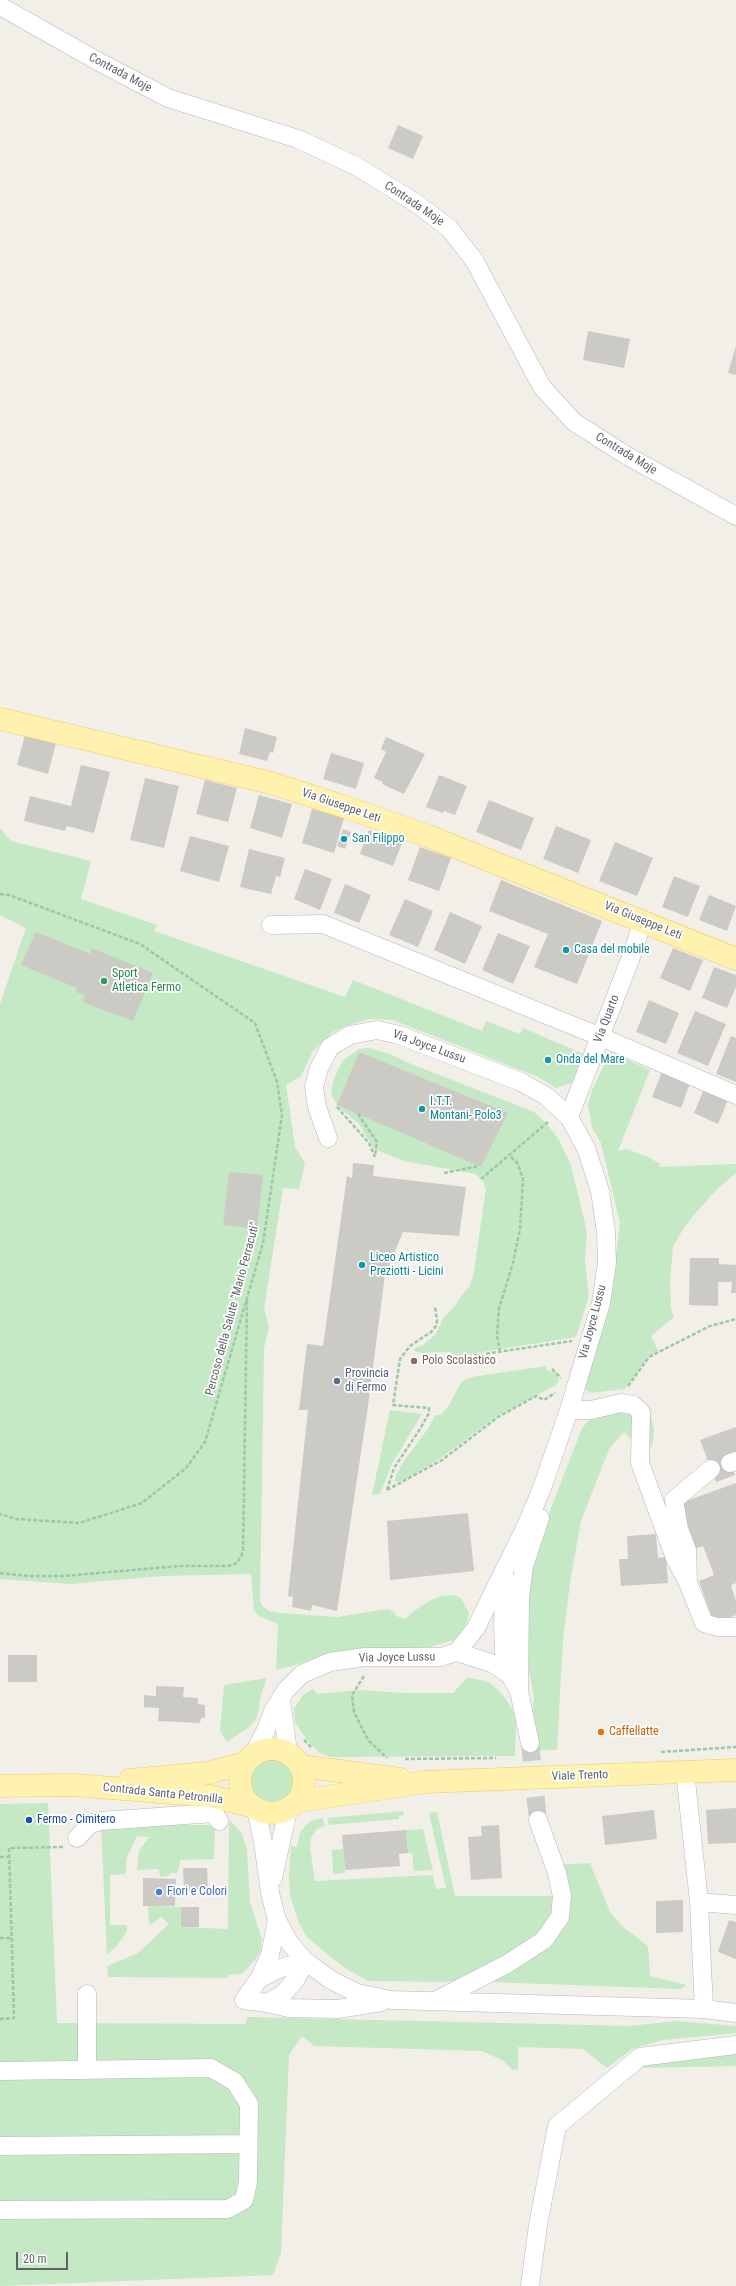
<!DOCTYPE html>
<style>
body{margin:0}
#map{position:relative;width:736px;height:2286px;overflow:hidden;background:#f1efe8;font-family:"Roboto Condensed",sans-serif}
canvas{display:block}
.scale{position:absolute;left:16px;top:2252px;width:52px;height:18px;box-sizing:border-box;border:2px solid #5f6368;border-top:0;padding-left:5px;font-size:12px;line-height:14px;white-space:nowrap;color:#5f6368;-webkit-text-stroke:3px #fff;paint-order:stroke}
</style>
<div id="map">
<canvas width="736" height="2286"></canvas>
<div class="scale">20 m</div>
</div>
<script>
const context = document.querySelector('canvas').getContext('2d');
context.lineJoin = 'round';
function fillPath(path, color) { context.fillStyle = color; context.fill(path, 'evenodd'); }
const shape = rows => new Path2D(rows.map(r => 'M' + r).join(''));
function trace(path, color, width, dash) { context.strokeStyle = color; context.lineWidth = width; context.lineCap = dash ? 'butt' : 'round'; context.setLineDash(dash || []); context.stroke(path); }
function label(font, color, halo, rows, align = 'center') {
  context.font = font + ' "Roboto Condensed",sans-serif'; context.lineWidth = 3.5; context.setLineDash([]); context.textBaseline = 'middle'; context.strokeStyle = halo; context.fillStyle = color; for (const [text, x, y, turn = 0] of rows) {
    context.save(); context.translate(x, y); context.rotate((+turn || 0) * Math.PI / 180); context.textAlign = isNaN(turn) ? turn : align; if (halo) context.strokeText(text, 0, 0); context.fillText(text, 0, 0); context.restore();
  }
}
fillPath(shape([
 [0,828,11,841,91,861,81,899,157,925,154,931,345,997,353,980,482,1031,486,1021,520,1034,523,1028,586,1055,576,1078,571,1083,556,1088,538,1077,393,1020,370,1019,345,1026,333,1032,313,1051,301,1076,286,1085,295,1147,305,1163,299,1189,283,1188,264,1308,269,1327,264,1348,260,1601,262,1606,269,1611,280,1613,337,1617,388,1609,395,1612,396,1616,406,1619,411,1613,429,1601,441,1596,454,1595,461,1598,469,1613,467,1623,454,1640,430,1647,331,1652,290,1667,276,1669,278,1624,259,1616,254,1610,251,1574,162,1576,70,1584,0,1579,0,1004,26,928,0,915],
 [369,1048,390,1054,411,1064,534,1112,547,1124,559,1140,571,1165,587,1232,585,1261,589,1296,576,1337,457,1356,450,1352,420,1353,414,1351,415,1348,423,1345,435,1335,444,1317,456,1305,459,1299,469,1287,473,1277,486,1189,483,1181,476,1174,404,1161,374,1149,359,1124,337,1106,331,1093,334,1079,343,1060,359,1049],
 [610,1052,650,1070,618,1151,627,1149,648,1157,660,1164,660,1167,736,1164,736,1173,718,1188,693,1216,682,1231,673,1247,670,1282,671,1308,674,1317,651,1336,658,1351,648,1357,625,1389,591,1393,582,1388,612,1285,620,1223,601,1143,592,1128,588,1104,592,1090],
 [546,1366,547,1370,556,1373,558,1377,559,1381,556,1385,497,1416,441,1458,405,1480,395,1482,395,1478,403,1462,428,1429,435,1415,441,1415,449,1405,462,1381,472,1377],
 [390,1410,422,1414,392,1464,380,1494,372,1495],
 [598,1411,650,1412,654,1430,652,1447,643,1451,624,1432,609,1449,581,1521,570,1582,563,1640,557,1750,533,1750,532,1714,534,1699,525,1645,525,1614,533,1562,551,1508,582,1428],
 [267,1678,261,1695,257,1718,249,1727,227,1742,220,1731,224,1685],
 [467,1678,481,1680,490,1683,502,1694,511,1707,516,1718,515,1756,331,1757,319,1753,306,1739,295,1722,294,1708,303,1695,313,1689,317,1694,359,1690,405,1693,453,1693],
 '247 1781a26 26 0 1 1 52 0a26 26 0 1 1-52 0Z',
 [48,1803,57,2023,246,2024,247,2017,630,2026,676,2021,736,2026,736,2033,663,2040,632,2049,607,2068,583,2049,518,2047,518,2069,513,2070,502,2060,482,2051,314,2046,302,2036,289,2055,281,2253,273,2275,0,2286,0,1804],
 [403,1811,404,1815,399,1816,399,1819,329,1825,327,1818],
 [437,1812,455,1896,554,1896,550,1921,532,1940,461,1980,445,1982,369,1981,348,1970,332,1958,307,1937,299,1923,290,1896,289,1876,291,1846,297,1847,300,1832,306,1825,313,1820,323,1818,325,1826,317,1829,311,1838,310,1848,315,1881,433,1875,436,1889,446,1888,429,1813],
 [231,1821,242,1834,247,1850,250,1902,262,1939,261,1950,255,1960,242,1974,228,1975,228,1978,108,1977,107,1966,138,1953,169,1924,161,1917,151,1925,149,1924,148,1906,181,1907,181,1927,228,1929,229,1822],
 [101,1825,215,1825,214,1859,181,1860,177,1873,170,1873,169,1876,160,1877,159,1869,137,1870,139,1851,149,1837,137,1836,127,1857,125,1874,110,1875,110,1925,127,1925,127,1931,119,1943,107,1955],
 [423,1829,433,1870,414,1871,412,1853,408,1853,406,1830],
 [343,1849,345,1873,333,1874,332,1850],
 [590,1863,610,1912,624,1928,648,1946,650,1976,687,1985,680,1989,491,1982,526,1962,549,1944,559,1865],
 [736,2051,736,2066,635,2068,646,2059]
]), '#c5e8c5');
fillPath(shape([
 [398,125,423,136,413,159,388,148],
 [588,331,630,339,624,368,583,360],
 [736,346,736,375,728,373],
 [245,728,277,737,273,753,270,752,267,761,239,754],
 [25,735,56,743,48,774,17,765],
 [386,737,425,754,404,794,382,784,383,782,374,778,386,752,381,749],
 [331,753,364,763,356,789,323,779],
 [81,765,110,772,94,833,67,826,65,831,24,821,30,796,71,806],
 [439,775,467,786,455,815,444,811,443,813,426,807],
 [145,778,179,786,164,848,130,840],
 [205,780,237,788,228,822,196,814],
 [259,795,292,804,282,838,250,828],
 [489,800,534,818,521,850,476,832],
 [312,809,344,818,334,853,302,843],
 [556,826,591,840,578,873,543,859],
 [343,829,351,832,345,849,337,846],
 [369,830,402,843,393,866,360,854],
 [190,836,229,846,219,882,180,871],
 [615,842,653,858,637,896,599,881],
 [420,847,451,858,439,891,408,880],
 [249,849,285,858,280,877,276,876,271,894,240,887],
 [305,869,332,879,320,910,294,899],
 [674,876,700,886,688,917,662,907],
 [501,880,602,921,577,984,534,967,548,934,489,911],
 [345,884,371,895,359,923,334,913],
 [709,895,736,906,727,931,699,920],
 [405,899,433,911,418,947,389,935],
 [450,912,482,926,465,964,434,950],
 [36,932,90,954,92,948,101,952,153,973,133,1021,83,1002,85,995,76,992,77,988,21,965],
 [498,933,530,946,513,984,482,970],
 [673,948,703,960,690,991,660,978],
 [714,967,736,975,736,987,727,1008,702,998],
 [649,1000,679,1013,666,1044,636,1032],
 [695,1011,726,1024,708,1066,677,1053],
 [731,1036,736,1038,736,1082,716,1074],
 [359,1052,508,1113,481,1167,337,1105],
 [662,1072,690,1083,681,1108,652,1097],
 [705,1087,729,1097,718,1124,694,1113],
 [353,1163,374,1165,373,1176,466,1187,459,1236,403,1232,385,1275,367,1413,337,1611,312,1605,311,1611,292,1607,293,1597,288,1596,308,1410,299,1410,307,1344,323,1346,347,1176,352,1178],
 [229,1172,263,1175,257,1229,223,1225],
 [690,1258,719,1258,719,1264,736,1265,736,1293,731,1293,732,1282,718,1282,718,1306,689,1305],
 [736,1427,736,1454,728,1457,735,1475,716,1482,700,1440],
 [736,1483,736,1583,731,1585,736,1601,736,1615,714,1623,699,1581,714,1575,703,1546,694,1549,678,1504],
 [468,1513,474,1571,390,1580,387,1521],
 [656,1534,658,1558,666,1557,668,1583,621,1586,619,1559,628,1559,627,1536],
 [8,1655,37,1655,37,1682,8,1682],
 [156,1686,184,1687,183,1697,198,1698,198,1704,205,1705,205,1718,201,1718,200,1723,158,1721,159,1708,144,1707,144,1695,156,1696],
 [736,1808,736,1843,708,1844,706,1810],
 [654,1810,657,1839,605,1845,602,1816],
 [499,1825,502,1878,471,1880,468,1837,482,1836,481,1826],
 [406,1830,408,1853,399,1854,400,1866,345,1870,342,1835],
 [183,1868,207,1868,208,1890,184,1891],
 [143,1878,176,1879,175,1906,143,1906],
 [683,1900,683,1932,656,1933,656,1901],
 [181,1907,199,1907,199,1927,181,1927],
 [729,1920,736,1922,736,1959,718,1952]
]), '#cccac5');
trace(shape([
 [530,1743,538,1820]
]), '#ccccc8', 18, [18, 9]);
const minor = shape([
 [0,6,101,63,168,98,298,139,356,166,416,203,449,228,474,260,542,387,574,422,624,454,736,516],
 [271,925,323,924,601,1037,736,1095],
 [569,1117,631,957,643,921],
 [569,1410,591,1410,621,1403,633,1405,641,1412,640,1463,675,1558,688,1583],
 [730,1463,736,1461],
 [711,1469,674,1500,679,1529,687,1550,688,1583,704,1623,717,1627,736,1627],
 [505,1577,503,1623,504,1652,510,1675],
 [457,1652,494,1664,510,1675,519,1691,530,1743],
 [519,1691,520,1598,524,1566,540,1518],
 [281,1699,288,1752],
 [253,1755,266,1730,273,1711,286,1690,302,1674,330,1662,365,1657,441,1657,457,1652,476,1628,527,1524,542,1488,569,1410,601,1303,607,1263,606,1232,600,1191,586,1148,569,1117,546,1096,521,1082,399,1035,377,1030,350,1035,330,1047,319,1068,314,1087,317,1107,328,1138],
 [685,1771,699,1902,704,2009],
 [256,1809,263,1842,270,1893,277,1920,289,1942,305,1961,331,1980,357,1993,391,2000,704,2009,736,2013],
 [77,1838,90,1824,101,1821,214,1813,219,1821],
 [273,1878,288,1810],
 [699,1902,736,1905],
 [259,1979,270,1955,277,1920],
 [87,1994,87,2070],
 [244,2000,267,2003,283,1994,296,1979,305,1961],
 [244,2000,259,1979,278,1969,305,1961],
 [435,2001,507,1964,544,1940,560,1917,562,1896,557,1873,538,1820],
 [267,2003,289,2008,338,2009,381,2002],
 [0,2071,211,2068,235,2082,249,2104,248,2182,244,2200,228,2209,0,2210],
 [0,2146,248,2144],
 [530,2286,538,2225,557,2126,640,2057,736,2045]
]);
const major = shape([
 [0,719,271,783,345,807,428,836,736,959],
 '240 1781a32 32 0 1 1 64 0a32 32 0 1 1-64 0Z',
 [301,1766,400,1779],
 [130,1780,208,1773,245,1763],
 [0,1786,74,1785,210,1796,251,1806],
 [299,1801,425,1782,736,1770]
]);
trace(minor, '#b5b8bc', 19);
trace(major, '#f2c960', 23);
trace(shape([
 [0,894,9,895,140,944,255,1023,277,1082,282,1115,263,1243,205,1442,186,1468,142,1503,79,1523,16,1519,0,1514],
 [337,1107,369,1143,375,1157],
 [358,1114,377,1142,375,1156],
 [444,1173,479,1166],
 [481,1179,548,1122],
 [500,1352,497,1336,499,1308,513,1263,520,1229,522,1197,523,1179,518,1164,509,1155],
 [451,1355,457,1358,572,1341],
 [552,1369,561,1378],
 [628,1386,649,1357,710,1326,736,1319],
 [387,1490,394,1468,420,1429,429,1413,429,1408,393,1405,400,1359,410,1346,431,1332,436,1326,437,1320,435,1307],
 [387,1490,442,1460,498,1417,536,1396,544,1400,555,1393],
 [0,1573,28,1576,64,1576,179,1566,228,1566,237,1563,243,1552,247,1300],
 [364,1676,352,1695,354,1712,368,1740,387,1758],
 [304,1740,312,1748],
 [661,1752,736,1747],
 [405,1759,496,1758],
 [0,1857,10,1857],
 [0,1938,12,1938],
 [0,2019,14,2018,9,1848,63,1847]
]), '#9cc7a9', 2.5, [4, 2]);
trace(minor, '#fff', 18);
trace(major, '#fff2af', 22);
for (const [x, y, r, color] of [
 [344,839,4,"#0f9aa8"],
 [566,950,4,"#0f9aa8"],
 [104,981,4,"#2e9e5b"],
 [548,1060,4,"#0f9aa8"],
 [422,1109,4,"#0f9aa8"],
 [362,1265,4,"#0f9aa8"],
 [414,1361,4,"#8d6e63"],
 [337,1381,4,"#5c6f8a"],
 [601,1732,4,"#e8710a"],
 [29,1820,4,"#1a4fb4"],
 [159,1892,4,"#3f7fe0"]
]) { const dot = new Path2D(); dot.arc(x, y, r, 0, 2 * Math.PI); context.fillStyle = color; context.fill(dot); trace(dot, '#fff', 1.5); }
label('12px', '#5f6368', '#fff', [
 ["Contrada Moje",120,73,28],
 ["Contrada Moje",414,204,34],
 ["Contrada Moje",626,454,31],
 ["Via Giuseppe Leti",341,806,19],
 ["Via Giuseppe Leti",643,921,22],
 ["Via Quarto",607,1019,-69],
 ["Via Joyce Lussu",429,1047,20],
 ["Percoso della Salute \"Mario Ferracuti\"",233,1309,-75],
 ["Via Joyce Lussu",593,1322,-75],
 ["Via Joyce Lussu",397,1658,-1],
 ["Viale Trento",580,1776,-2],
 ["Contrada Santa Petronilla",163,1794,6]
]);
label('12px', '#0d838f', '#fff', [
 ["San Filippo",352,839],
 ["Casa del mobile",574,950],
 ["Onda del Mare",556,1060],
 ["I.T.T.",430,1102],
 ["Montani- Polo3",430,1116],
 ["Liceo Artistico",370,1258],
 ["Preziotti - Licini",370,1272]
], 'left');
label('12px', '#27864d', '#fff', [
 ["Sport",112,974],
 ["Atletica Fermo",112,988]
], 'left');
label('12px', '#785e54', '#fff', [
 ["Polo Scolastico",422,1361]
], 'left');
label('12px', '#4e5e75', '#fff', [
 ["Provincia",345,1374],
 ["di Fermo",345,1388]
], 'left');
label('12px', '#c56008', '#fff', [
 ["Caffellatte",609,1732]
], 'left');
label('12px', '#164399', '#fff', [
 ["Fermo - Cimitero",37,1820]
], 'left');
label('12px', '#366cbe', '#fff', [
 ["Fiori e Colori",167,1892]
], 'left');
</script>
